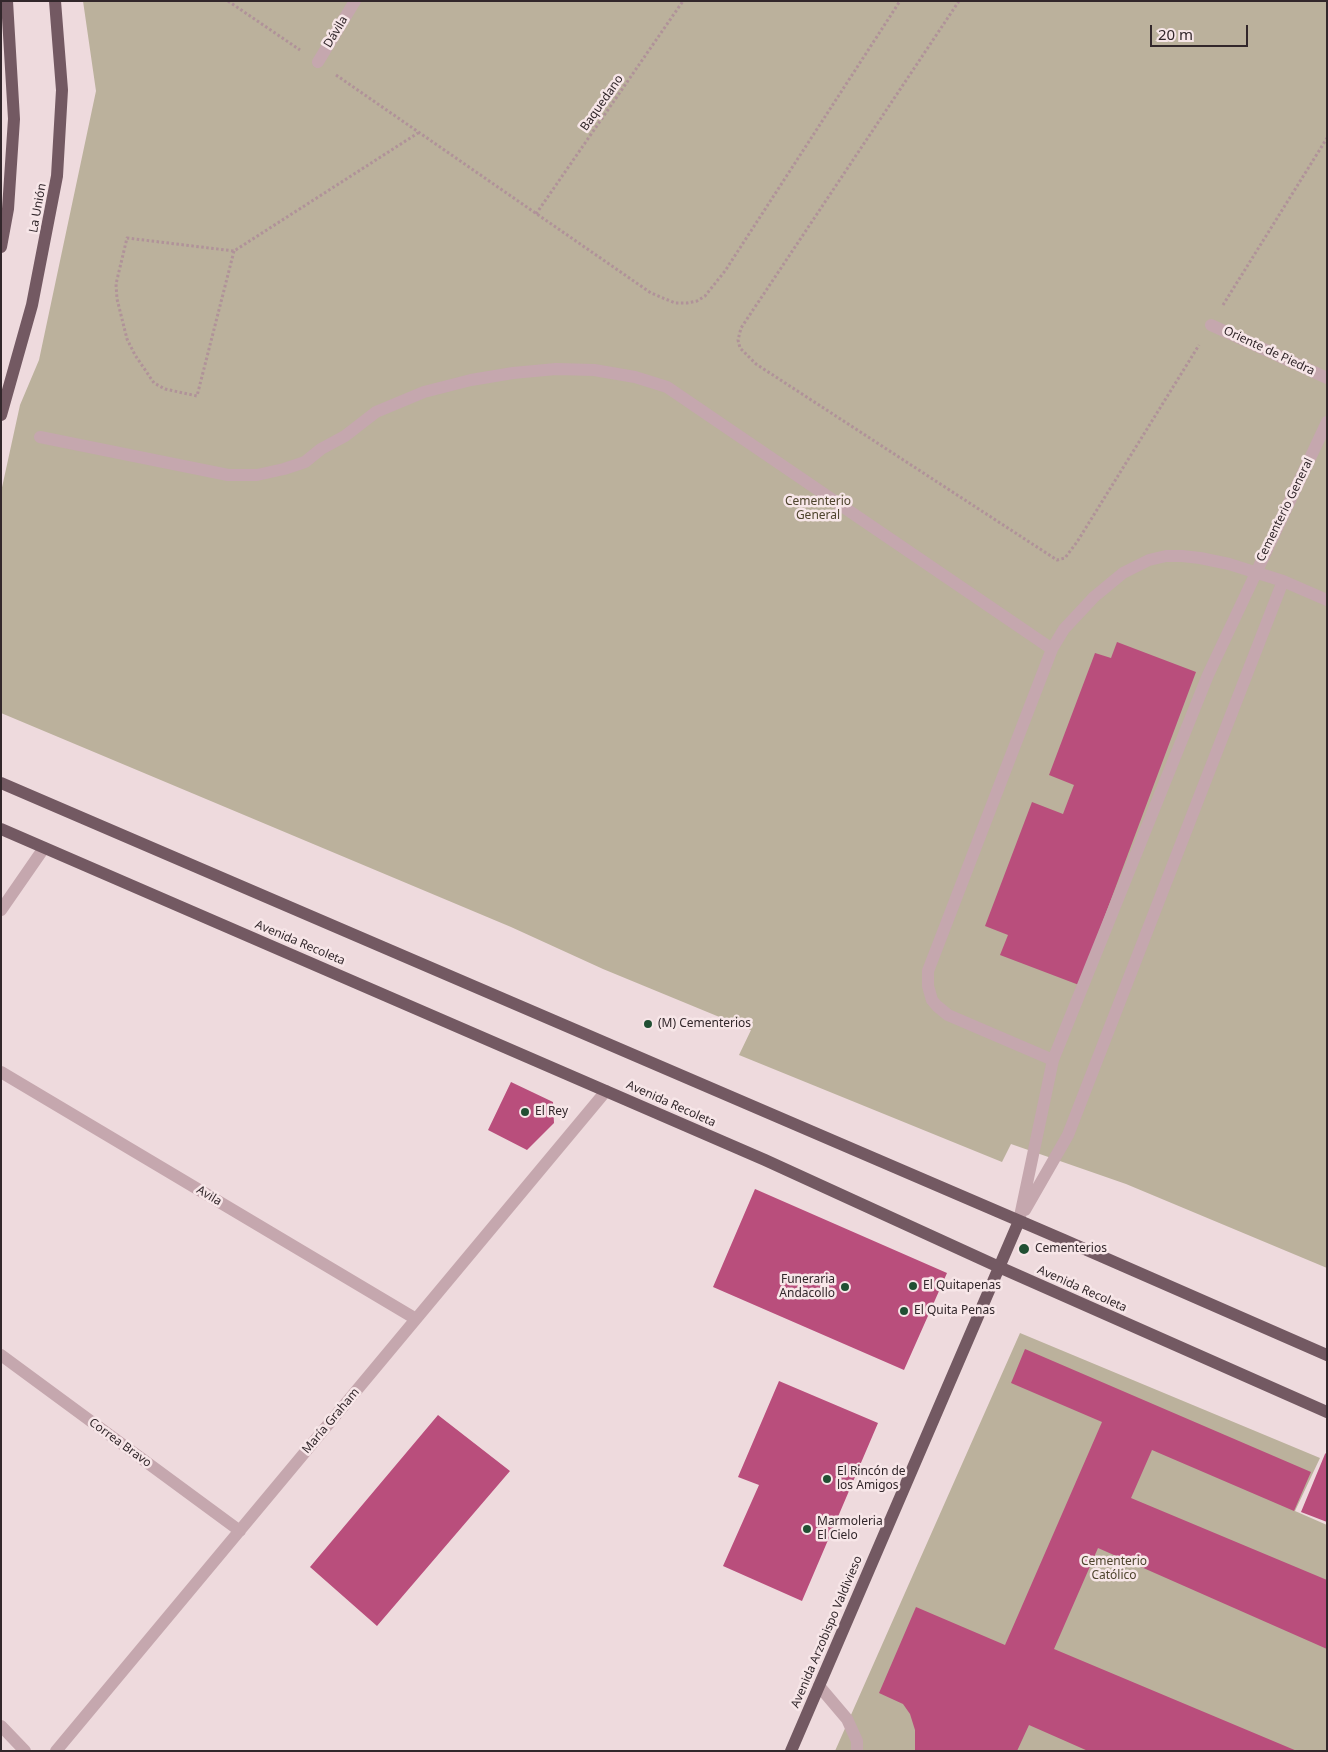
<!DOCTYPE html>
<meta charset="utf-8">
<style>
body{margin:0}
#map{position:relative;width:1328px;height:1752px;overflow:hidden;background:#eedadd;font-family:"Noto Sans",sans-serif}
canvas{display:block}
.frame{position:absolute;inset:0;border:2px solid #32272b;pointer-events:none}
.scale{position:absolute;left:1150px;top:25px;width:98px;height:22px;box-sizing:border-box;border:2px solid #32272b;border-top:0;padding-left:6px;font-size:15px;line-height:18px;white-space:nowrap;color:#32272b;-webkit-text-stroke:4px #f7e6e8;paint-order:stroke}
</style>
<div id="map">
<canvas width="1328" height="1752"></canvas>
<div class="frame"></div>
<div class="scale">20 m</div>
</div>
<script>
const context = document.querySelector('canvas').getContext('2d');
context.lineJoin = 'round';
function fillPath(path, color) { context.fillStyle = color; context.fill(path, 'evenodd'); }
const shape = rows => new Path2D(rows.map(r => 'M' + r).join(''));
function trace(path, color, width, dash) { context.strokeStyle = color; context.lineWidth = width; context.lineCap = dash ? 'butt' : 'round'; context.setLineDash(dash || []); context.stroke(path); }
function label(font, color, halo, rows, align = 'center') {
  context.font = font + ' "Noto Sans",sans-serif'; context.lineWidth = 5; context.setLineDash([]); context.textBaseline = 'middle'; context.strokeStyle = halo; context.fillStyle = color; for (const [text, x, y, turn = 0] of rows) {
    context.save(); context.translate(x, y); context.rotate((+turn || 0) * Math.PI / 180); context.textAlign = isNaN(turn) ? turn : align; if (halo) context.strokeText(text, 0, 0); context.fillText(text, 0, 0); context.restore();
  }
}
fillPath(shape([
 [83,1,1327,1,1327,1268,1126,1184,1011,1144,1002,1162,739,1055,751,1030,603,969,511,927,1,713,1,492,20,405,39,360,96,91],
 [1020,1333,1320,1458,1295,1511,1327,1525,1327,1751,835,1751]
]), '#bbb19c');
fillPath(shape([
 [1117,642,1196,672,1079,985,1000,955,1008,935,985,926,1032,802,1063,814,1074,785,1049,775,1095,653,1111,658],
 [511,1082,553,1102,554,1123,527,1150,488,1130],
 [755,1189,947,1273,904,1370,713,1287],
 [1025,1349,1311,1472,1294,1511,1152,1450,1131,1498,1327,1580,1327,1649,1098,1548,1054,1649,1297,1751,1088,1751,1029,1725,1017,1751,915,1751,915,1730,910,1714,903,1704,879,1693,916,1607,1005,1645,1102,1422,1011,1383],
 [779,1381,878,1423,802,1601,723,1566,759,1485,738,1477],
 [438,1415,510,1471,377,1626,310,1567],
 [1327,1452,1327,1522,1301,1512,1325,1454]
]), '#b94e7c');
trace(shape([
 [228,1,300,50],
 [959,1,741,328,738,340,740,348,756,364,1057,560,1065,558,1077,542,1199,345],
 [336,75,651,293,675,303,687,303,697,301,705,296,725,271,900,1],
 [536,214,683,1],
 [234,251,197,396,165,389,154,383,135,355,127,339,117,299,116,284,127,238,234,251,418,133],
 [1223,305,1327,138]
]), '#b09299', 3, [2.5, 2.5]);
trace(shape([
 [318,62,355,1],
 [1211,325,1327,378],
 [40,437,228,475,257,475,284,469,305,462,321,449,345,436,376,412,424,392,471,380,513,373,556,369,594,370,635,377,667,387,1052,649,928,971,928,986,932,1000,937,1006,948,1015,1053,1060],
 [1052,649,1064,629,1080,612,1094,597,1123,573,1149,560,1166,556,1182,556,1200,558,1229,564,1283,581,1327,600],
 [1,910,44,848],
 [1,1072,416,1319],
 [1025,1210,1068,1135,1283,581],
 [1019,1221,1053,1060,1208,675,1327,422],
 [1,1355,240,1531],
 [819,1686,847,1719,857,1741,857,1751],
 [1,1726,25,1751],
 [56,1751,606,1091]
]), '#c5a7ae', 12);
trace(shape([
 [1,247,8,209,14,119,7,1],
 [1,415,32,305,57,176,62,90,55,1],
 [1,783,1064,1240,1327,1355],
 [1,829,765,1160,999,1267,1327,1412],
 [791,1751,1019,1221]
]), '#735962', 12);
for (const [x, y, r, color] of [
 [648,1024,5,"#214f33"],
 [525,1112,5,"#214f33"],
 [1024,1249,6,"#214f33"],
 [913,1286,5,"#214f33"],
 [845,1287,5,"#214f33"],
 [904,1311,5,"#214f33"],
 [827,1479,5,"#214f33"],
 [807,1529,5,"#214f33"]
]) { const dot = new Path2D(); dot.arc(x, y, r, 0, 2 * Math.PI); context.fillStyle = color; context.fill(dot); trace(dot, '#f7e6e8', 2); }
label('12px', '#32272b', '#f7e6e8', [
 ["Dávila",336,32,-59],
 ["Baquedano",602,103,-55],
 ["La Unión",38,208,-80],
 ["Oriente de Piedra",1269,351,25],
 ["Cementerio General",1285,510,-64],
 ["Avenida Recoleta",300,943,23],
 ["Avenida Recoleta",671,1104,24],
 ["Avila",209,1196,31],
 ["Avenida Recoleta",1082,1289,24],
 ["María Graham",331,1421,-50],
 ["Correa Bravo",120,1443,36],
 ["Avenida Arzobispo Valdivieso",827,1632,-67]
]);
label('12px', '#4e442d', '#f7e6e8', [
 ["Cementerio",818,502],
 ["General",818,516],
 ["Cementerio",1114,1562],
 ["Católico",1114,1576]
]);
label('12px', '#32272b', '#f7e6e8', [
 ["(M) Cementerios",658,1024],
 ["El Rey",535,1112],
 ["Cementerios",1035,1249],
 ["Funeraria",835,1280,"right"],
 ["Andacollo",835,1294,"right"],
 ["El Quitapenas",923,1286],
 ["El Quita Penas",914,1311],
 ["El Rincón de",837,1472],
 ["los Amigos",837,1486],
 ["Marmoleria",817,1522],
 ["El Cielo",817,1536]
], 'left');
</script>
